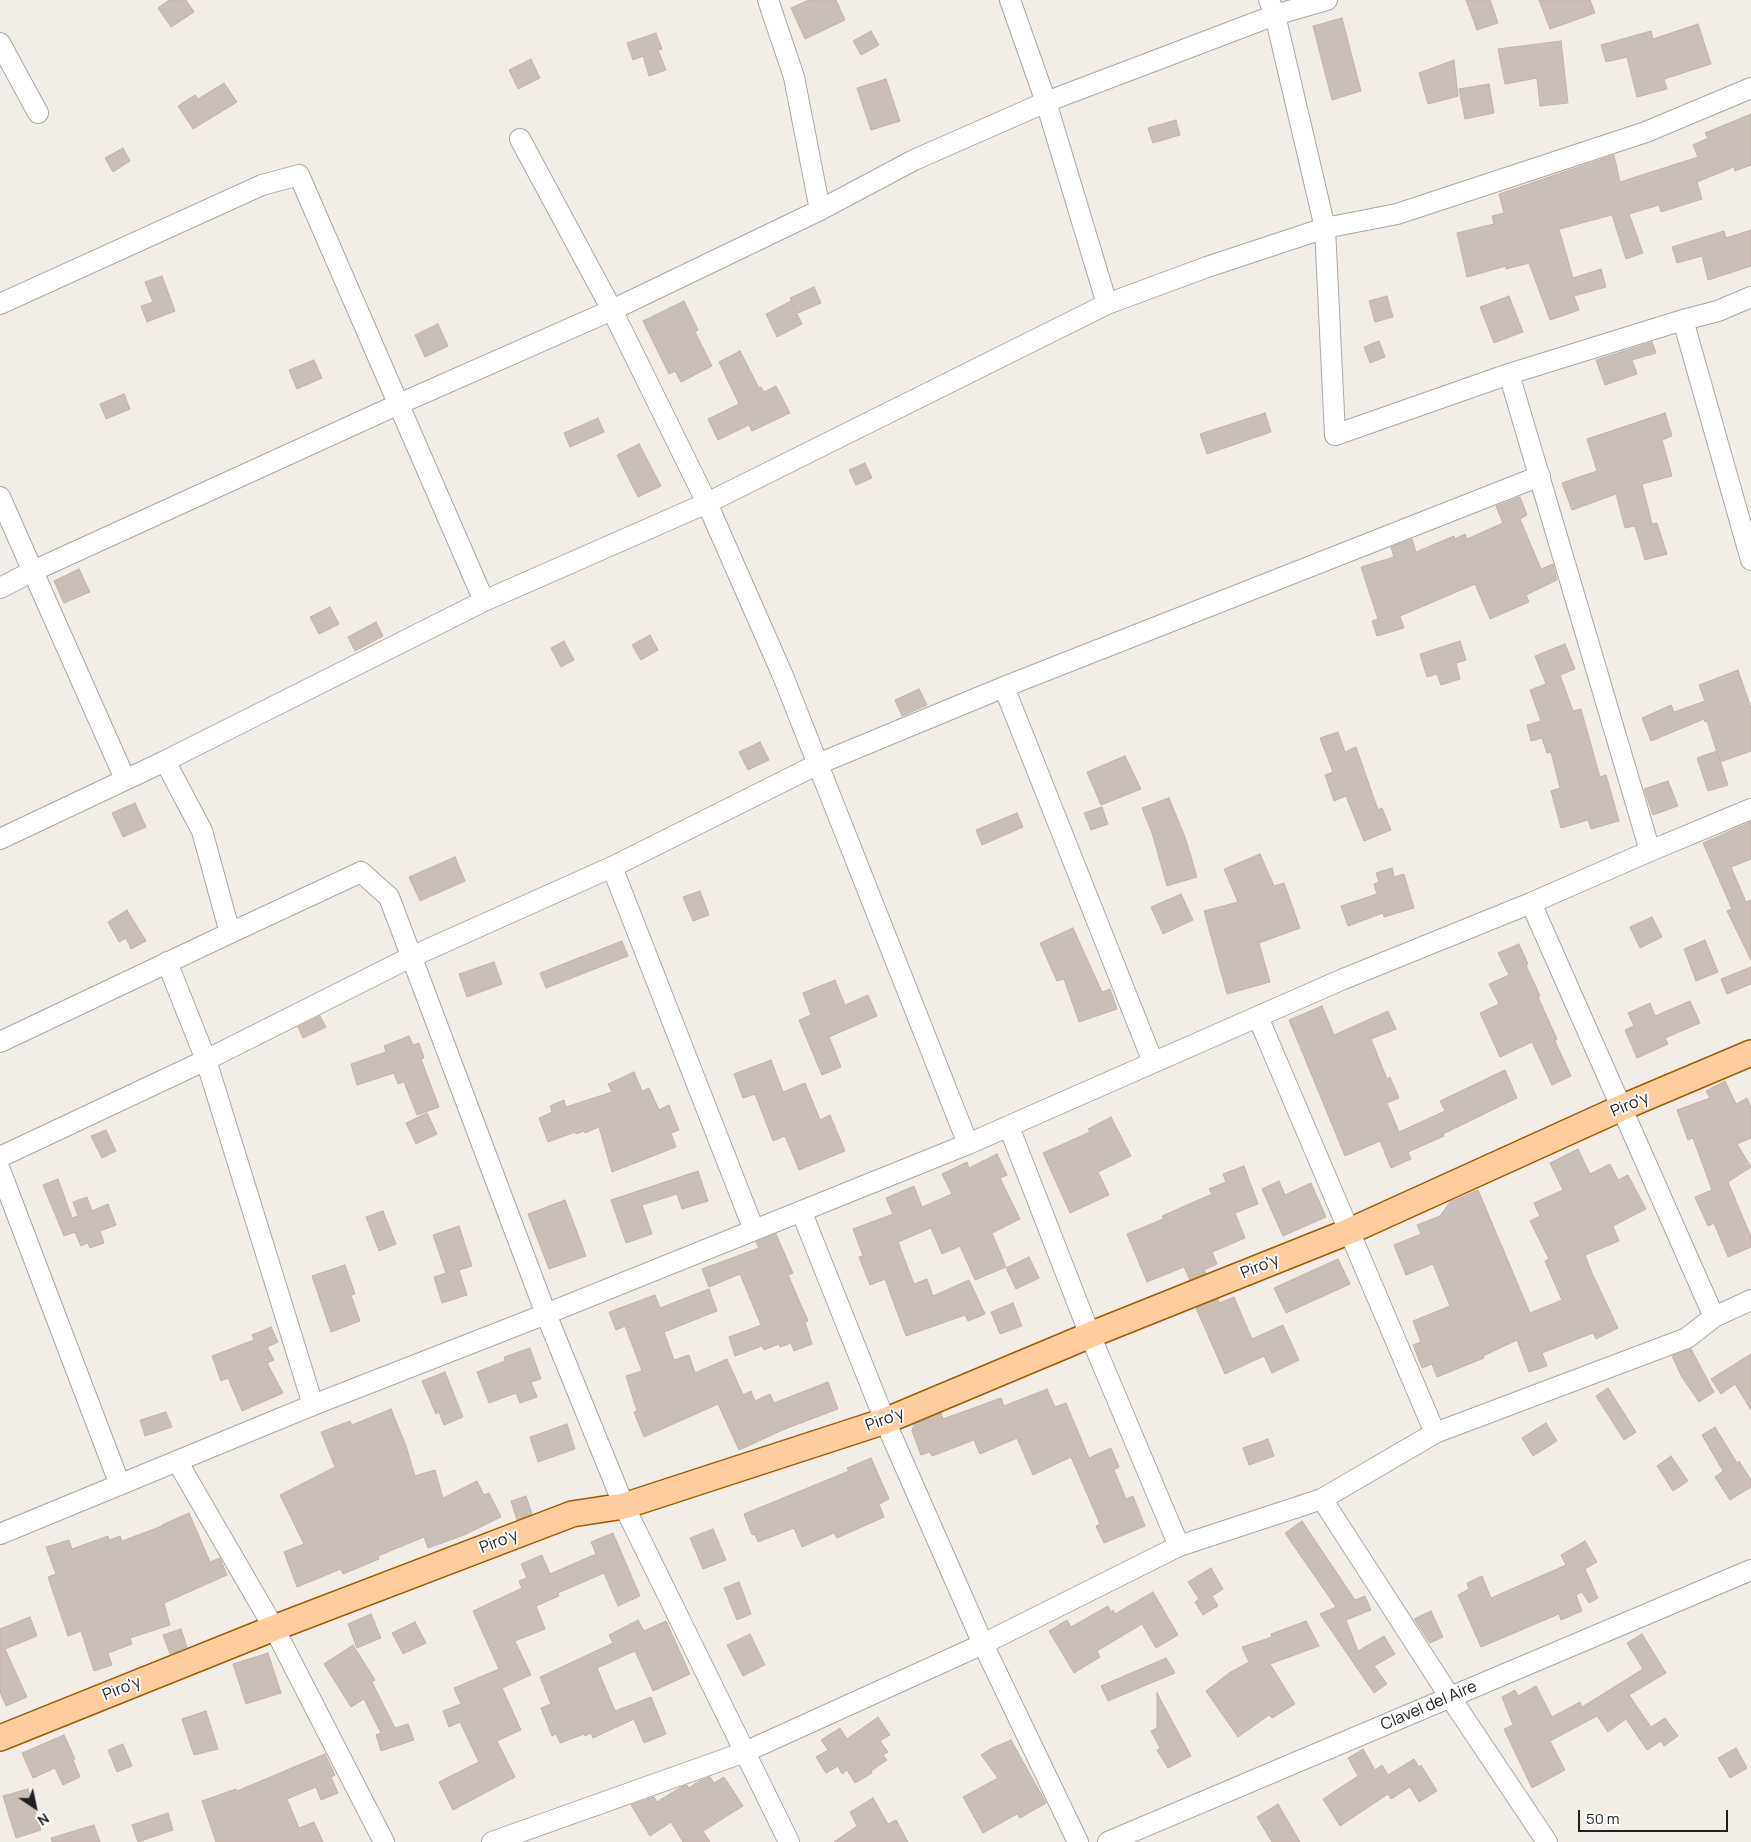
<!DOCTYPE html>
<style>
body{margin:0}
#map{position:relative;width:1751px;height:1842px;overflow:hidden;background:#f2ede6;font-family:Manrope,sans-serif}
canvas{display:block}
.north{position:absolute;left:10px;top:1782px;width:50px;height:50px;-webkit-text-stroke:4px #fff;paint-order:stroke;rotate:146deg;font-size:14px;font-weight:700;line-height:20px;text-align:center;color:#202020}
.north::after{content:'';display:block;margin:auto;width:18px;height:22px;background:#202020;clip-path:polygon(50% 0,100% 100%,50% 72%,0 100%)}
.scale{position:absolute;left:1578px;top:1810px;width:150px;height:22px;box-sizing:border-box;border:2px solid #202020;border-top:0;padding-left:6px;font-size:15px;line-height:18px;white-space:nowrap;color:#202020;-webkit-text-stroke:4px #fff;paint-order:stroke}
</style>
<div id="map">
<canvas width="1751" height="1842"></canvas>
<div class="north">N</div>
<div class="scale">50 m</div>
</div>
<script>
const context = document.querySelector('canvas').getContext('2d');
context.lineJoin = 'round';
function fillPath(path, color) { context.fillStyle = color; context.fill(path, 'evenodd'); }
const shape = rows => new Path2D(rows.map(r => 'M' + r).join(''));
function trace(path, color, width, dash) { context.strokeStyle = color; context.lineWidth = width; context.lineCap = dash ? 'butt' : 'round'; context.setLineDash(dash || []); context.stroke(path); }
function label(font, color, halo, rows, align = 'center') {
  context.font = font + ' Manrope,sans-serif'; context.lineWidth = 4; context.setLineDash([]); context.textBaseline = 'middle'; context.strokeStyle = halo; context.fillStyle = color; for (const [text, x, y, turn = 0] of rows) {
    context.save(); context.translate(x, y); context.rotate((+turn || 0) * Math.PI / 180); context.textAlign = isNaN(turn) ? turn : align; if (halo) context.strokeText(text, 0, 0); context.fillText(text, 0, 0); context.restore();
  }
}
const building = shape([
 [169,0,186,0,194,12,171,27,158,8,169,0],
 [809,0,836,0,845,20,805,39,791,8,809,0],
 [1466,0,1490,0,1498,23,1477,30,1466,0],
 [1539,0,1590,0,1595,13,1550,29,1539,0],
 [1342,18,1361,91,1332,100,1313,26,1342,18],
 [1698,24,1711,64,1664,79,1667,89,1637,97,1627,57,1606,62,1601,45,1651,31,1653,39,1698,24],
 [871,31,879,45,861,55,853,41,871,31],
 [656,33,662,49,658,50,666,70,649,76,643,56,633,60,627,43,656,33],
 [1561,41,1568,103,1540,106,1537,78,1505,84,1498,49,1561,41],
 [531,59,540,78,518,89,509,70,531,59],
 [1454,60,1458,96,1428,104,1419,73,1454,60],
 [886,79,900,121,871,130,857,88,886,79],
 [224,83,237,102,193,129,178,106,195,95,198,99,224,83],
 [1489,84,1494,113,1465,119,1459,89,1489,84],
 [1751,114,1751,165,1735,171,1734,167,1697,182,1702,199,1661,212,1659,205,1629,214,1643,253,1626,259,1612,215,1559,229,1573,278,1601,269,1606,287,1574,296,1579,310,1550,320,1529,263,1506,269,1506,266,1467,277,1457,233,1494,224,1492,216,1504,213,1499,194,1614,155,1620,182,1698,157,1693,145,1708,138,1705,133,1751,114],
 [1176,120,1180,135,1153,143,1148,128,1176,120],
 [123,148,130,161,113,172,105,158,123,148],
 [1751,230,1751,266,1708,280,1702,256,1677,263,1672,247,1724,231,1726,238,1751,230],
 [162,276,175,311,147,322,141,306,153,302,145,282,162,276],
 [814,287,821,303,798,313,790,298,814,287],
 [1387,296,1393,317,1375,322,1369,301,1387,296],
 [1509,296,1523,332,1494,343,1480,307,1509,296],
 [684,301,698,330,695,332,712,366,681,382,675,371,669,374,643,321,684,301],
 [791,301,802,324,777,337,766,314,791,301],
 [438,324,448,346,425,357,415,335,438,324],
 [1379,341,1385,357,1370,363,1364,347,1379,341],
 [1652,342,1656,353,1632,360,1637,374,1605,385,1596,360,1652,342],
 [740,351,759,388,761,387,764,392,776,386,790,413,752,431,749,425,718,440,708,419,739,404,719,362,740,351],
 [314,360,322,378,297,389,289,370,314,360],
 [124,394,130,409,106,419,100,404,124,394],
 [1265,413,1271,432,1207,454,1200,434,1265,413],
 [1665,413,1672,436,1662,440,1672,476,1642,484,1652,524,1657,523,1667,554,1645,560,1635,526,1625,528,1616,494,1572,510,1562,483,1597,471,1587,439,1665,413],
 [598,418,604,432,570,447,564,433,598,418],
 [639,444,661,486,638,497,617,455,639,444],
 [865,463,872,478,856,485,849,470,865,463],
 [1520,497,1527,515,1520,519,1541,569,1553,564,1557,580,1526,595,1529,602,1490,619,1475,584,1400,616,1404,628,1377,636,1372,621,1378,619,1361,567,1394,557,1391,547,1412,539,1416,552,1454,536,1455,539,1465,534,1467,539,1503,523,1496,506,1520,497],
 [79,569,90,592,64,603,54,581,79,569],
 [330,607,339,624,319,634,310,617,330,607],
 [376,622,383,636,355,651,348,637,376,622],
 [650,635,658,650,641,660,632,645,650,635],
 [564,641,574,660,561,667,551,648,564,641],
 [1460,641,1466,660,1456,663,1460,679,1441,685,1437,674,1427,677,1420,654,1460,641],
 [1565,644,1575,669,1560,675,1573,711,1581,709,1600,777,1606,775,1619,821,1591,829,1588,820,1561,828,1551,791,1560,788,1551,752,1547,753,1542,738,1531,741,1527,725,1541,721,1530,690,1546,684,1535,656,1565,644],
 [1738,670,1751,708,1751,751,1720,762,1707,721,1705,722,1704,719,1651,741,1642,718,1671,705,1674,712,1705,701,1699,685,1738,670],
 [919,689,927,705,902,716,895,700,919,689],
 [1338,732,1345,752,1356,747,1378,810,1382,808,1391,830,1364,841,1346,796,1334,801,1325,775,1333,772,1320,738,1338,732],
 [760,742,769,760,748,770,739,752,760,742],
 [1717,751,1728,785,1708,791,1697,758,1717,751],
 [1125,756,1141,789,1101,805,1087,772,1125,756],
 [1668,781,1678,806,1653,815,1644,789,1668,781],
 [1169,798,1185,837,1197,877,1167,886,1152,833,1142,808,1169,798],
 [135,803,146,827,123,837,112,813,135,803],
 [1102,807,1108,824,1091,830,1084,813,1102,807],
 [1017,813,1023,827,982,845,976,830,1017,813],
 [1751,822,1751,859,1731,867,1746,902,1751,900,1751,960,1727,911,1732,909,1703,843,1751,822],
 [1260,854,1274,886,1284,883,1300,928,1259,943,1270,982,1227,994,1204,911,1238,902,1224,869,1260,854],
 [455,857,465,881,420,901,409,877,455,857],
 [1392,868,1394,877,1404,874,1414,908,1384,917,1383,913,1348,926,1341,906,1377,894,1374,884,1379,882,1376,873,1392,868],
 [700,891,709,915,693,921,683,897,700,891],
 [1181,894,1193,920,1163,934,1151,907,1181,894],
 [127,910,146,941,131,949,126,938,119,942,108,922,127,910],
 [1652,917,1662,937,1640,948,1630,927,1652,917],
 [1073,928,1102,992,1110,989,1117,1009,1079,1022,1064,979,1057,981,1040,943,1073,928],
 [1705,940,1718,972,1696,981,1684,949,1705,940],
 [622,941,628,956,546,988,540,973,622,941],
 [1519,944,1528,964,1526,965,1540,996,1538,997,1557,1039,1555,1041,1571,1076,1552,1085,1532,1042,1500,1057,1480,1013,1499,1004,1489,984,1509,975,1498,953,1519,944],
 [494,962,502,984,467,997,459,974,494,962],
 [1751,967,1751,984,1727,994,1721,979,1751,967],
 [835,980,845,1005,868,995,877,1016,829,1037,841,1067,822,1075,799,1020,811,1015,803,993,835,980],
 [1690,1001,1700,1023,1665,1038,1668,1044,1637,1058,1625,1030,1634,1026,1628,1013,1650,1003,1655,1016,1690,1001],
 [1322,1006,1334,1035,1388,1011,1396,1029,1371,1039,1387,1079,1390,1077,1399,1098,1387,1103,1399,1132,1445,1111,1440,1101,1505,1070,1517,1098,1443,1134,1444,1136,1408,1152,1411,1159,1391,1168,1380,1141,1345,1156,1289,1020,1322,1006],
 [320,1016,326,1027,303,1038,298,1027,320,1016],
 [409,1036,413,1045,419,1043,424,1058,421,1059,439,1107,417,1115,404,1082,398,1084,394,1073,357,1085,351,1064,386,1052,384,1046,409,1036],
 [771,1060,783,1092,805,1083,820,1120,830,1115,845,1151,799,1170,785,1136,773,1141,755,1094,743,1098,734,1074,771,1060],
 [634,1072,642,1091,649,1088,659,1110,669,1105,679,1130,671,1133,676,1147,612,1172,599,1127,585,1133,584,1131,576,1134,575,1132,548,1142,539,1118,552,1112,550,1106,564,1100,566,1107,612,1092,608,1084,634,1072],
 [1725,1081,1736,1104,1747,1098,1751,1107,1751,1138,1737,1144,1751,1167,1728,1182,1751,1237,1751,1247,1728,1257,1714,1223,1708,1226,1695,1197,1712,1190,1693,1138,1688,1140,1677,1110,1710,1098,1706,1091,1725,1081],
 [427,1113,437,1134,416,1144,406,1123,427,1113],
 [1111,1117,1131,1156,1098,1172,1109,1195,1070,1213,1043,1153,1090,1132,1088,1129,1111,1117],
 [106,1130,116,1151,102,1158,91,1136,106,1130],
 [1578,1149,1590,1174,1610,1164,1618,1180,1628,1175,1646,1209,1613,1226,1619,1241,1585,1255,1592,1273,1618,1328,1596,1339,1593,1333,1542,1353,1547,1366,1529,1372,1517,1340,1483,1356,1484,1358,1437,1377,1432,1364,1422,1368,1413,1345,1421,1342,1413,1321,1450,1306,1433,1264,1406,1275,1394,1245,1421,1234,1417,1225,1440,1216,1450,1202,1478,1190,1530,1313,1562,1300,1545,1261,1549,1259,1530,1221,1540,1216,1534,1203,1563,1190,1550,1163,1578,1149],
 [997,1154,1007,1175,1000,1178,1020,1219,992,1233,1006,1267,975,1280,960,1246,942,1254,931,1228,898,1242,914,1284,927,1279,933,1296,969,1280,985,1314,968,1321,965,1315,906,1336,885,1279,870,1285,859,1257,863,1256,853,1229,893,1214,886,1198,914,1186,922,1207,952,1194,942,1174,967,1162,969,1168,997,1154],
 [1244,1166,1258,1204,1235,1213,1245,1238,1212,1252,1217,1264,1204,1270,1206,1273,1190,1280,1184,1267,1147,1282,1127,1234,1163,1219,1162,1216,1212,1194,1209,1189,1226,1182,1223,1174,1244,1166],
 [698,1171,708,1201,682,1209,677,1194,642,1205,652,1234,626,1243,611,1200,698,1171],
 [58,1179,72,1218,78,1216,73,1202,87,1197,92,1211,108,1204,116,1225,100,1231,104,1243,90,1248,88,1243,81,1246,75,1232,64,1236,43,1185,58,1179],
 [1279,1181,1285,1195,1311,1183,1326,1217,1283,1236,1262,1189,1279,1181],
 [565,1200,586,1256,549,1269,528,1214,565,1200],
 [383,1211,396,1244,379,1251,366,1217,383,1211],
 [459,1226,472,1266,459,1270,467,1295,442,1303,434,1277,446,1273,433,1235,459,1226],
 [776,1234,793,1273,788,1275,808,1321,805,1322,812,1344,794,1351,791,1343,780,1347,779,1344,764,1350,762,1346,735,1356,729,1337,761,1325,740,1274,709,1287,702,1269,759,1248,756,1242,776,1234],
 [1029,1257,1039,1278,1016,1289,1006,1268,1029,1257],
 [1338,1259,1350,1284,1286,1313,1274,1288,1338,1259],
 [345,1265,355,1294,351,1295,360,1321,331,1332,312,1276,345,1265],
 [709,1289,717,1311,664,1332,674,1360,689,1355,695,1373,727,1359,743,1395,751,1391,755,1401,770,1394,774,1403,828,1382,838,1409,785,1429,739,1450,718,1404,644,1437,634,1412,637,1411,626,1376,642,1371,625,1326,616,1330,609,1312,655,1295,660,1308,709,1289],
 [1234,1297,1252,1339,1283,1325,1299,1360,1272,1373,1264,1356,1225,1374,1196,1308,1218,1299,1219,1303,1234,1297],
 [1013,1303,1022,1326,1000,1334,991,1312,1013,1303],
 [271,1327,278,1342,267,1347,274,1360,267,1363,283,1393,242,1411,228,1378,221,1381,212,1356,254,1340,252,1335,271,1327],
 [530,1348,541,1379,531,1382,537,1397,520,1403,516,1393,489,1403,477,1372,505,1361,504,1357,530,1348],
 [1691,1349,1714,1392,1699,1402,1682,1377,1672,1356,1691,1349],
 [1751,1354,1751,1410,1735,1384,1721,1394,1711,1379,1751,1354],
 [445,1372,463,1417,444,1425,439,1412,436,1414,422,1381,445,1372],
 [1608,1388,1636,1432,1624,1440,1596,1396,1608,1388],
 [1047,1389,1055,1407,1066,1403,1089,1458,1111,1448,1119,1467,1114,1470,1126,1499,1133,1496,1145,1526,1104,1543,1096,1526,1100,1524,1071,1457,1033,1475,1017,1438,980,1454,974,1440,932,1456,930,1452,921,1455,912,1431,914,1424,941,1413,943,1419,1001,1398,1004,1406,1047,1389],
 [391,1409,406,1446,415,1476,435,1470,443,1498,477,1481,484,1495,489,1493,501,1517,464,1535,428,1548,424,1537,378,1556,379,1559,343,1574,341,1569,297,1587,284,1552,304,1544,280,1495,335,1467,321,1432,350,1421,352,1425,391,1409],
 [166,1412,172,1427,145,1436,140,1420,166,1412],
 [1546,1423,1557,1441,1533,1456,1522,1438,1546,1423],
 [567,1424,575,1449,538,1462,530,1437,567,1424],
 [1715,1427,1737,1463,1739,1461,1751,1480,1751,1487,1730,1500,1715,1477,1723,1471,1702,1435,1715,1427],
 [1268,1439,1274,1456,1249,1465,1243,1448,1268,1439],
 [1671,1456,1688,1481,1673,1491,1657,1466,1671,1456],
 [871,1458,889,1499,879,1504,884,1517,837,1538,834,1533,802,1547,794,1528,758,1542,755,1534,752,1535,744,1514,849,1471,847,1468,871,1458],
 [526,1496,532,1514,517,1520,511,1501,526,1496],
 [189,1513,210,1562,220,1558,227,1575,164,1603,170,1625,130,1638,132,1644,108,1653,112,1665,94,1671,81,1631,68,1636,48,1577,56,1574,46,1547,69,1540,72,1549,108,1536,109,1540,120,1536,122,1541,162,1526,162,1525,189,1513],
 [1302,1521,1355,1600,1365,1596,1371,1610,1346,1620,1358,1651,1384,1636,1395,1654,1374,1666,1387,1684,1374,1693,1320,1614,1336,1607,1285,1533,1302,1521],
 [713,1529,726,1560,703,1569,690,1538,713,1529],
 [613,1533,640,1596,618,1606,604,1573,558,1593,559,1596,536,1606,545,1629,515,1641,531,1675,502,1688,521,1730,497,1741,515,1777,453,1810,439,1782,479,1762,460,1722,449,1727,443,1711,461,1704,454,1688,499,1669,473,1611,522,1588,519,1581,527,1578,521,1564,542,1555,550,1574,596,1554,591,1542,613,1533],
 [1585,1541,1597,1562,1585,1569,1598,1598,1589,1603,1582,1592,1576,1595,1582,1611,1561,1620,1559,1614,1481,1647,1458,1595,1469,1589,1467,1583,1482,1576,1491,1598,1566,1565,1561,1555,1585,1541],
 [1211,1568,1223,1589,1212,1596,1218,1606,1203,1615,1195,1602,1199,1599,1188,1582,1211,1568],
 [739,1582,751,1614,737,1620,724,1588,739,1582],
 [1153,1592,1178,1635,1156,1648,1142,1624,1097,1651,1100,1657,1074,1673,1049,1631,1067,1620,1071,1627,1108,1606,1111,1612,1113,1610,1115,1614,1153,1592],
 [1431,1611,1443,1637,1430,1643,1414,1619,1431,1611],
 [371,1614,381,1638,357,1648,348,1624,371,1614],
 [30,1617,37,1636,5,1649,27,1697,6,1706,0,1692,0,1629,30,1617],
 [638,1620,644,1631,666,1621,690,1674,653,1691,635,1651,597,1668,615,1711,651,1697,666,1734,644,1743,634,1719,593,1738,591,1733,585,1736,584,1734,560,1743,556,1734,552,1736,541,1708,551,1704,540,1677,613,1643,609,1635,638,1620],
 [1306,1621,1319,1646,1270,1664,1295,1704,1272,1718,1269,1715,1238,1737,1206,1691,1229,1673,1249,1662,1242,1647,1272,1637,1271,1634,1306,1621],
 [415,1622,426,1643,403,1654,392,1633,415,1622],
 [181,1629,187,1647,170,1654,163,1635,181,1629],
 [750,1634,765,1665,743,1676,727,1645,750,1634],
 [1642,1634,1666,1673,1629,1695,1651,1727,1665,1718,1678,1736,1664,1746,1661,1741,1647,1750,1626,1719,1608,1732,1597,1716,1550,1741,1565,1770,1532,1788,1504,1729,1513,1725,1502,1697,1515,1690,1518,1696,1536,1686,1552,1717,1580,1702,1582,1707,1643,1669,1627,1643,1642,1634],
 [353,1645,375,1680,372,1682,395,1728,408,1724,414,1740,381,1751,376,1735,381,1733,364,1699,351,1707,324,1664,353,1645],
 [268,1653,281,1693,246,1704,233,1664,268,1653],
 [1166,1658,1175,1673,1108,1701,1101,1686,1166,1658],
 [1157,1693,1191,1756,1168,1768,1157,1750,1160,1748,1151,1731,1157,1728,1157,1693],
 [206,1711,218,1749,194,1755,182,1719,206,1711],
 [878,1717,890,1735,880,1741,888,1752,883,1755,887,1760,871,1771,872,1773,855,1783,847,1770,842,1774,838,1766,826,1773,816,1757,828,1750,821,1740,840,1728,847,1739,878,1717],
 [64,1735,75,1759,73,1760,80,1777,63,1785,55,1768,33,1778,22,1753,64,1735],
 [1011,1740,1046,1803,1020,1818,1017,1814,983,1833,963,1797,998,1778,981,1755,990,1749,1011,1740],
 [123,1744,132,1766,117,1772,108,1750,123,1744],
 [1736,1748,1747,1768,1730,1778,1718,1758,1736,1748],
 [1363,1749,1375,1770,1382,1765,1388,1775,1414,1759,1419,1767,1421,1765,1437,1791,1419,1802,1410,1787,1391,1799,1388,1794,1340,1826,1323,1799,1358,1776,1348,1758,1363,1749],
 [325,1754,335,1775,331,1777,338,1793,321,1800,316,1787,287,1799,299,1828,314,1822,323,1842,216,1842,202,1801,236,1789,237,1791,325,1754],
 [710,1777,714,1783,724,1777,743,1806,703,1831,710,1842,683,1842,671,1822,650,1836,631,1805,654,1797,657,1802,681,1787,687,1785,689,1788,699,1781,710,1777],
 [28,1789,41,1830,16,1838,3,1796,28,1789],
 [873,1798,888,1824,896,1820,908,1842,834,1842,857,1826,850,1812,873,1798],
 [1278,1804,1300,1842,1272,1842,1257,1817,1278,1804],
 [168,1813,173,1830,138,1842,132,1825,168,1813],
 [94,1825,100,1842,52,1842,51,1838,94,1825]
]);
fillPath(building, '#cabeb8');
trace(building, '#c5b1a6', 1);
const minor = shape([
 [768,0,794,77,820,210],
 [1010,0,1046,102,1107,304],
 [1269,0,1275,15,1325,228,1335,435,1509,374,1683,320,1718,311,1751,297],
 [0,43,38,113],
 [520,139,612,310,707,503,783,676,968,1144],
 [0,304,262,185,299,175,484,601],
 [1683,320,1751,560],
 [1509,374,1650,851],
 [0,497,125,779],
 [0,588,33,571,399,404,612,310,820,210,914,160,1046,102,1275,15,1327,0],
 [1004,687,1153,1062],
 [165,761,202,831,230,933,361,872,389,897,546,1314,624,1506,789,1842],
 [0,839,165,761,484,601,707,503,1107,304,1207,267,1325,228,1397,214,1646,132,1751,88],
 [612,867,754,1230],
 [1531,903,1714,1317],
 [167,962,206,1060,313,1405],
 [1258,1017,1435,1433],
 [0,1042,230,933],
 [1009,1127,1090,1335,1179,1546],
 [0,1157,206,1060,411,957,612,867,818,764,1004,687,1540,476],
 [0,1170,120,1485],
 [802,1213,885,1421,983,1644,1078,1842],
 [177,1461,274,1628,384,1842],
 [1322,1499,1450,1697,1547,1842],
 [0,1534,313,1405,546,1314,968,1144,1341,980,1531,903,1650,851,1751,809],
 [492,1842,745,1752,983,1644,1179,1546,1322,1499,1435,1433,1687,1338,1714,1317,1751,1300],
 [1108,1842,1751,1570]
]);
const major = shape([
 [0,1738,274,1628,572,1514,624,1506,885,1421,1090,1335,1350,1231,1621,1108,1751,1053]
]);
trace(minor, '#a7a7a7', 22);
trace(major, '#9c5b00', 28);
trace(minor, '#fff', 20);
trace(major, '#ffcd9d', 25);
label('16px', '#202020', '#fff', [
 ["Piro'y",1630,1105,-23],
 ["Piro'y",1260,1267,-22],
 ["Piro'y",885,1420,-20],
 ["Piro'y",499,1542,-21],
 ["Piro'y",122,1689,-22],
 ["Clavel del Aire",1429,1706,-23]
]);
</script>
